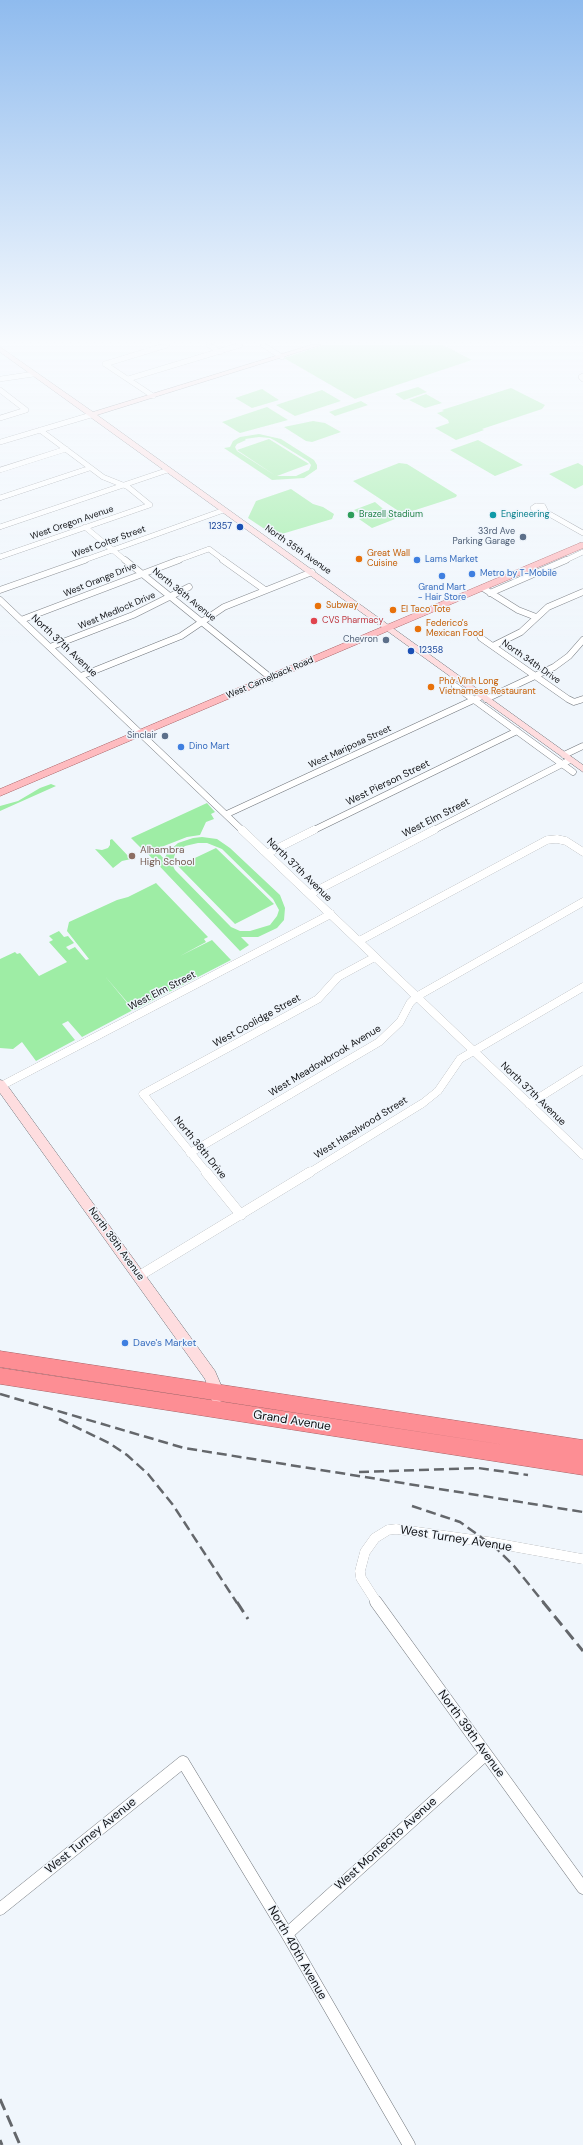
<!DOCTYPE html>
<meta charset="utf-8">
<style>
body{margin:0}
canvas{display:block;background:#f0f6fc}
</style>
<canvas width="583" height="2145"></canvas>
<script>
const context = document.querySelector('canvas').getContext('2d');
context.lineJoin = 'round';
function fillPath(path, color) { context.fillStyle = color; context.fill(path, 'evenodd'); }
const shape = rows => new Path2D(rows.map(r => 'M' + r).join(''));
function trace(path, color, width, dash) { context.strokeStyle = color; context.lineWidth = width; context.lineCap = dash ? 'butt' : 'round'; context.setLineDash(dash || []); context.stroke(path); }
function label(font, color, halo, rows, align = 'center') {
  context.font = font + ' "DM Sans",sans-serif'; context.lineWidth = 3; context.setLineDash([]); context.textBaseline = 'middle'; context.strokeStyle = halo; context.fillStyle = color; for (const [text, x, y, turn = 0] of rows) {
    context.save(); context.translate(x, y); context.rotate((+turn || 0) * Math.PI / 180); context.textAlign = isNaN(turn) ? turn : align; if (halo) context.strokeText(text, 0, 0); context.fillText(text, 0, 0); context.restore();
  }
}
fillPath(shape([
 [324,345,443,345,472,360,355,399,284,358],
 [418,387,427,392,404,400,395,394],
 [511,388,545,405,542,409,482,429,484,430,456,440,435,428,449,423,448,420,437,413,444,411,442,410],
 [262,389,279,400,252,408,235,398],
 [322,390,341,401,295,416,276,405],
 [426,394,442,403,425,408,409,400],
 [361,401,368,405,335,416,329,412],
 [267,407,288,420,240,433,222,422],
 [313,421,325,423,341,432,312,442,306,441,284,427],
 [259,434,281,439,314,460,317,465,317,469,304,478,272,480,224,448,230,447,233,441,240,437],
 [259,437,270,438,274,440,308,461,311,465,309,470,296,476,277,476,309,464,269,439,237,450,276,476,237,451,235,447,237,444,246,440,245,439],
 [478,440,523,465,495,476,450,450],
 [399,463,407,464,457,495,456,497,403,514,353,481],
 [578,463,583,466,583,485,575,489,549,474],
 [291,489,313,504,323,507,334,514,332,519,275,536,248,518,256,501],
 [375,502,395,519,372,528,359,519,364,517,354,510],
 [51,784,56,786,0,811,0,806,18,801,40,788],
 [207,803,215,812,211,814,214,819,206,822,200,835,187,837,146,853,131,838],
 [202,837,217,839,230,848,280,895,285,908,284,920,277,928,258,937,241,937,249,945,240,951,148,854,156,850,164,859,168,852,178,843,193,838],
 [198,843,207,843,222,849,273,899,279,910,277,916,270,925,250,931,240,931,231,927,175,870,172,864,175,854,185,846],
 [112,839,131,859,122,861,113,868,95,849,102,850,108,848,110,845,110,840],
 [216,848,274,904,235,924,178,866],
 [156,883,208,937,204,939,206,942,180,956,212,940,231,960,134,1010,104,975,133,1010,82,1037,68,1021,62,1024,75,1040,36,1061,22,1042,13,1049,0,1048,0,959,15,952,17,954,20,953,39,976,67,962,49,942,53,940,49,936,59,931,64,937,68,936,74,943,66,947,69,950,75,947,86,960,89,959,67,931,69,922,117,900,128,897]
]), '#9eeda5');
const streetFar4 = shape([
 [209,345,220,352],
 [263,345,282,357],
 [105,364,167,345],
 [105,364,153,396],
 [583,376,581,377,583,379],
 [0,379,34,374],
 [128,379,240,345],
 [0,390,26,410],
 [0,418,26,410],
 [0,442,91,415],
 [0,470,66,449],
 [0,498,90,468],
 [536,506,543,506,545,510,536,511,533,508,536,506],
 [544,511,583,533],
 [0,527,168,470],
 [85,527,126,561],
 [0,557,150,505,128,487,103,477,40,430],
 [82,561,224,510],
 [176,561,209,549,225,561],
 [564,561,583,552]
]);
const streetFar3 = shape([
 [125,560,271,678],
 [223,560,265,590],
 [483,588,518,610,536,617],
 [0,590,85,560],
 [490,593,566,560],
 [0,600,243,831],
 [21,620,179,560],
 [479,634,481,638,568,699,574,702,583,699],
 [493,646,521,632,548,607,583,592],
 [50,647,133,615,189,587],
 [81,676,181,636,224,607,312,572],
 [455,686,573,772],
 [486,699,554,667,569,656,583,640],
 [564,755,583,746],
 [227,814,482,696],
 [312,831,517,731],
 [432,831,570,760]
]);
const streetFar2 = shape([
 [242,830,583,1155],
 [268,853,314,830],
 [310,894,434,830],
 [359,941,547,840,557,839,566,841,583,852],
 [1,1086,331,914],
 [529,1104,583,1070],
 [190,1153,379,1042,400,1022,410,1003,416,997,583,902],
 [207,1173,143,1094,318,999,338,977,375,957],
 [309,1173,423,1103,438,1091,460,1059,583,987]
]);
const streetFar1 = shape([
 [206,1172,241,1215],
 [139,1276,310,1172],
 [377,1603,361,1578,360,1571,365,1552,375,1538,388,1530,396,1529,489,1542,583,1559]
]);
const street = shape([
 [376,1602,583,1888],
 [0,1909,183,1762,287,1934,409,2145],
 [287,1934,486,1754]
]);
const secondary = shape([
 [311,345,321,345,97,415,583,765,583,772,0,352,0,347,93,412,311,345],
 [0,1080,4,1081,215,1371,224,1392,222,1401,217,1403,212,1401,205,1379,0,1093,0,1080]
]);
const primary = shape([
 [580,543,583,543,583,548,0,796,0,789,580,543]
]);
const highway = shape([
 [0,1351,583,1440,583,1475,0,1384,0,1368,512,1446,0,1367,0,1351]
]);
trace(streetFar4, '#70757b', 5.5);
trace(streetFar3, '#70757b', 7);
trace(streetFar2, '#70757b', 8);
trace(streetFar1, '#70757b', 10);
trace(street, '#70757b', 13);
trace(secondary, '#70757b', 1);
trace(primary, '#a96266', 1);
trace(highway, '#a96266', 1);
trace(streetFar4, '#fff', 5);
trace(streetFar3, '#fff', 6);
trace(streetFar2, '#fff', 8);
trace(streetFar1, '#fff', 10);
trace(street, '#fff', 12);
fillPath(secondary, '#fedddf');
fillPath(primary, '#febbbf');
fillPath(highway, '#fd8e94');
trace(shape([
 [0,1394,184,1448,583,1512],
 [59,1419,109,1443,127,1455,148,1474,173,1505,237,1603],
 [359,1472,478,1468,528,1475],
 [412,1506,460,1522,496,1548,514,1566,544,1603]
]), '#64676b', 2.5, [10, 5]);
trace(shape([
 [237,1602,248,1619],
 [543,1602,583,1651],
 [0,2099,20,2145],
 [0,2140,2,2145]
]), '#64676b', 3, [12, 6]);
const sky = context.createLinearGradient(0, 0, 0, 646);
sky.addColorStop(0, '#8fbbee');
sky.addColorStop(0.53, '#f8fbfe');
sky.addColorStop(1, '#f8fbfe00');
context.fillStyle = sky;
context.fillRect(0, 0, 583, 646);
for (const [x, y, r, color] of [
 [351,515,4,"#2e9e5b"],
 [493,515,4,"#0f9aa8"],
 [240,527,4,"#1a4fb4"],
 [523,537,4,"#5c6f8a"],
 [359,559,4,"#e8710a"],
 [417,560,4,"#3f7fe0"],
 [472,574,4,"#3f7fe0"],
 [442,576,4,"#3f7fe0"],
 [318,606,4,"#e8710a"],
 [393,610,4,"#e8710a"],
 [314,621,4,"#e0444e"],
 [418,629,4,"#e8710a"],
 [386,640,4,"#5c6f8a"],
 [411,651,4,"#1a4fb4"],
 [431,687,4,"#e8710a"],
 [165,736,4,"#5c6f8a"],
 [181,747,4,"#3f7fe0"],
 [132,856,4,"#8d6e63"],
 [125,1343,4,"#3f7fe0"]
]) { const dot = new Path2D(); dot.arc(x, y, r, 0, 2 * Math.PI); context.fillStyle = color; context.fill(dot); trace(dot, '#f0f6fc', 1.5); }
label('9px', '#27864d', '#f0f6fc', [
 ["Brazell Stadium",359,515]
], 'left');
label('9px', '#0d838f', '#f0f6fc', [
 ["Engineering",501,515]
], 'left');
label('9px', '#0e0f12', '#f0f6fc', [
 ["West Oregon Avenue",72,523,-19],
 ["West Colter Street",109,542,-20],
 ["North 35th Avenue",298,550,35],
 ["West Orange Drive",100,580,-22],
 ["North 36th Avenue",184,595,39],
 ["West Medlock Drive",117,611,-23],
 ["North 34th Drive",531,662,35],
 ["West Camelback Road",270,678,-23],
 ["West Mariposa Street",350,747,-25]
]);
label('9px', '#164399', '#f0f6fc', [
 ["12357",232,527],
 ["12358",419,651,"left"]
], 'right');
label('9px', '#4e5e75', '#f0f6fc', [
 ["33rd Ave",515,532],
 ["Parking Garage",515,542],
 ["Chevron",378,640],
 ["Sinclair",157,736]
], 'right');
label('9px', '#c56008', '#f0f6fc', [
 ["Great Wall",367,554],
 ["Cuisine",367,564],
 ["Subway",326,606],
 ["El Taco Tote",401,610],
 ["Federico's",426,624],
 ["Mexican Food",426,634],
 ["Phở Vĩnh Long",439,682],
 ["Vietnamese Restaurant",439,692]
], 'left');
label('9px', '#366cbe', '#f0f6fc', [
 ["Lams Market",425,560],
 ["Metro by T-Mobile",480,574],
 ["Grand Mart",442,588,"center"],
 ["- Hair Store",442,598,"center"],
 ["Dino Mart",189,747]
], 'left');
label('9px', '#be3a42', '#f0f6fc', [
 ["CVS Pharmacy",322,621]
], 'left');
label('10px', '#0e0f12', '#f0f6fc', [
 ["North 37th Avenue",64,646,43],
 ["West Pierson Street",388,783,-26],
 ["West Elm Street",436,818,-27],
 ["North 37th Avenue",299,870,44],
 ["West Elm Street",162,991,-27],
 ["West Coolidge Street",257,1021,-29],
 ["West Meadowbrook Avenue",325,1061,-31],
 ["North 37th Avenue",533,1094,44],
 ["West Hazelwood Street",361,1128,-32],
 ["North 38th Drive",200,1148,51],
 ["North 39th Avenue",116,1244,54]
]);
label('10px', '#785e54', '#f0f6fc', [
 ["Alhambra",140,850],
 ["High School",140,862]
], 'left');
label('10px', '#366cbe', '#f0f6fc', [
 ["Dave's Market",133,1343]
], 'left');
label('12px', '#0e0f12', '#f0f6fc', [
 ["Grand Avenue",292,1421,9],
 ["West Turney Avenue",456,1539,9],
 ["North 39th Avenue",471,1734,54],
 ["West Turney Avenue",91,1836,-39],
 ["West Montecito Avenue",386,1844,-42],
 ["North 40th Avenue",297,1953,60]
]);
</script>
